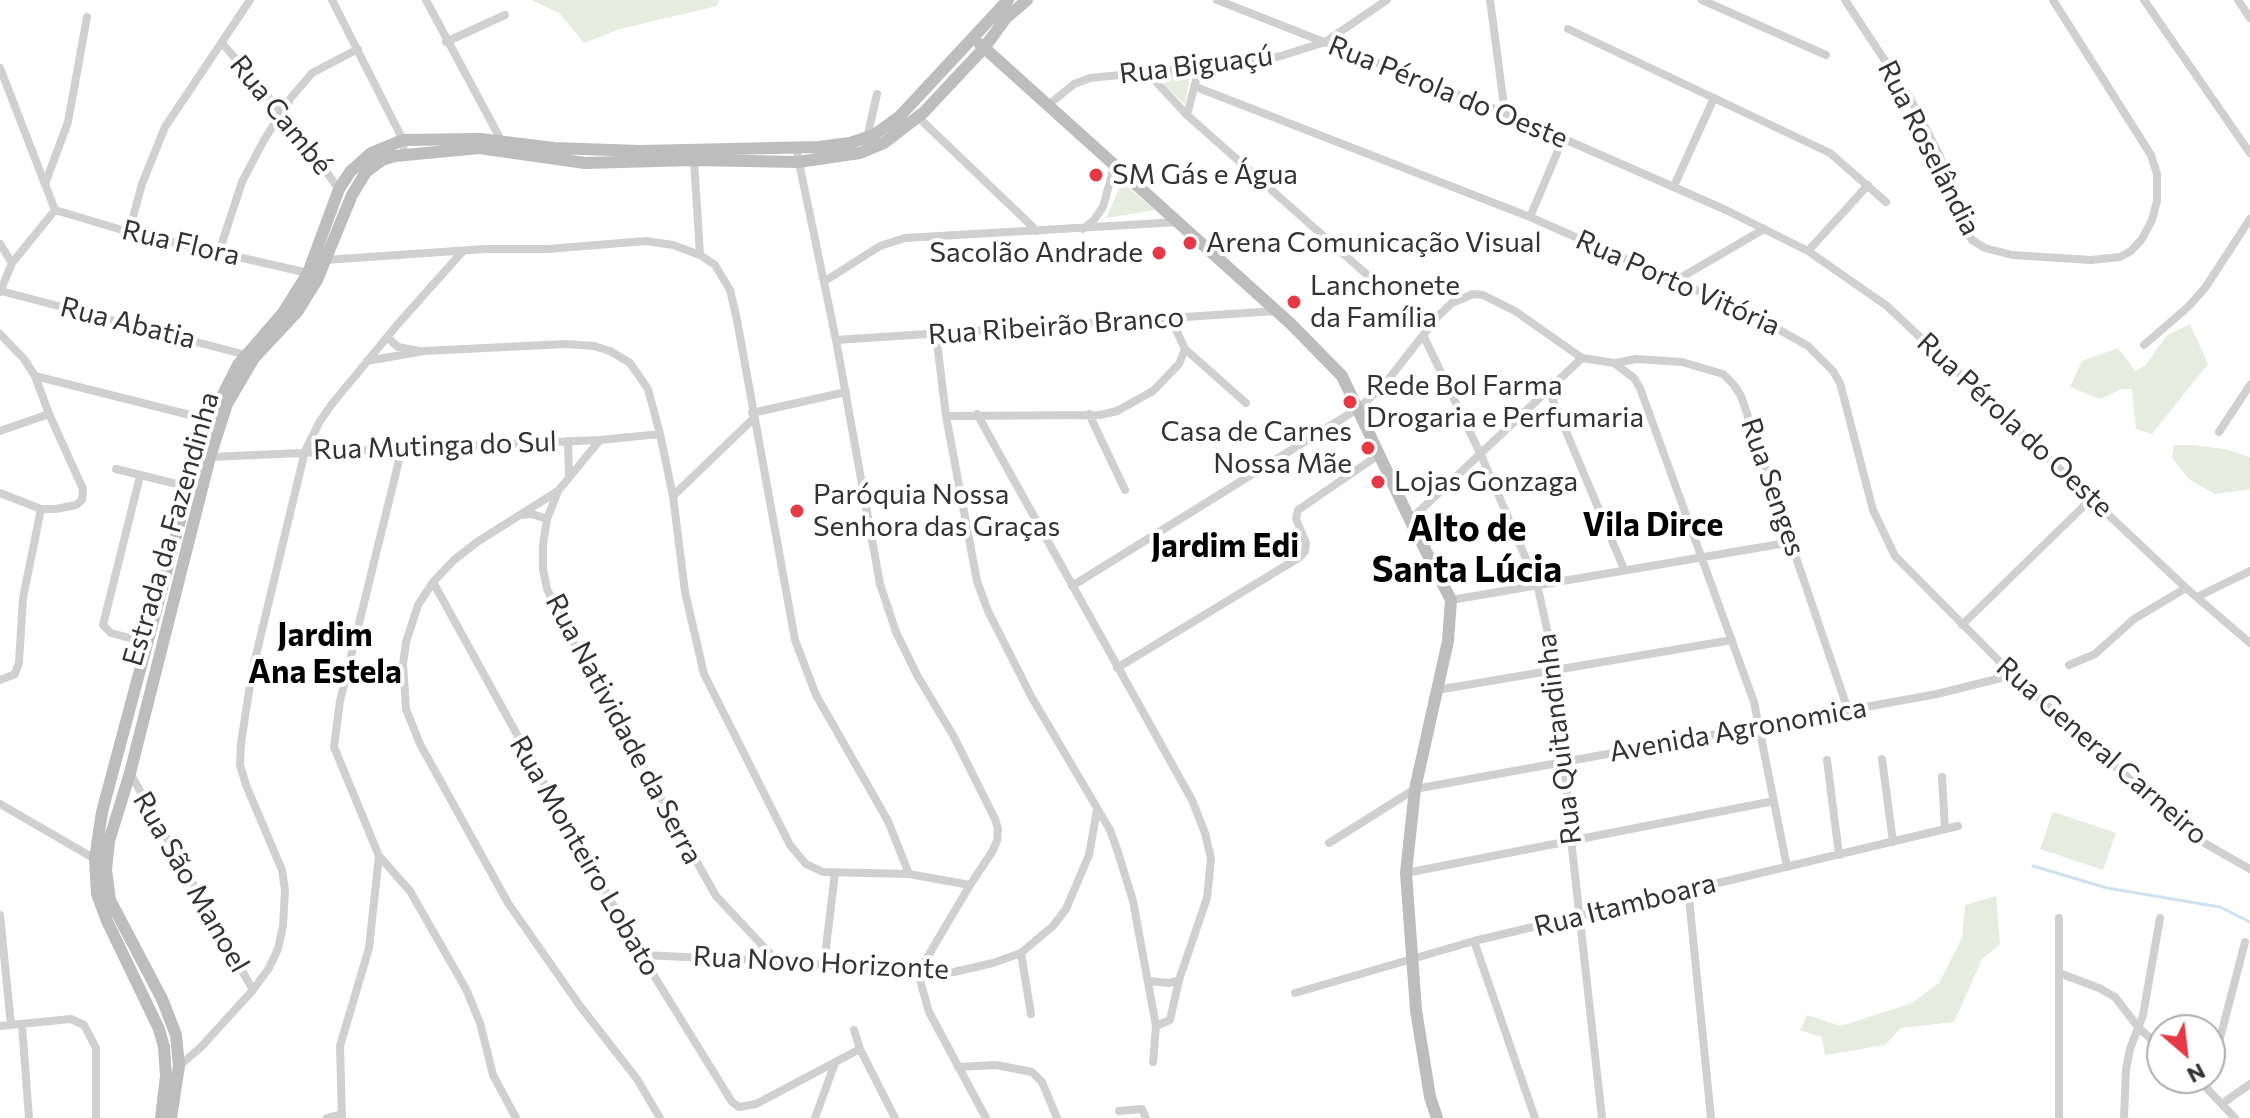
<!DOCTYPE html>
<meta charset="utf-8">
<style>
body{margin:0}
#map{position:relative;width:2250px;height:1118px;overflow:hidden;background:#fff;font-family:Commissioner,sans-serif}
canvas{display:block}
.north{position:absolute;left:2146px;top:1014px;width:80px;height:80px;box-sizing:border-box;background:#fff;border:2px solid #adadad;border-radius:50%;rotate:152deg;font-size:22px;font-weight:700;line-height:32px;text-align:center;color:#333}
.north::after{content:'';display:block;margin:auto;width:28px;height:36px;background:#e63946;clip-path:polygon(50% 0,100% 100%,50% 72%,0 100%)}
</style>
<div id="map">
<canvas width="2250" height="1118"></canvas>
<div class="north">N</div>
</div>
<script>
const context = document.querySelector('canvas').getContext('2d');
context.lineJoin = 'round';
function fillPath(path, color) { context.fillStyle = color; context.fill(path, 'evenodd'); }
const shape = rows => new Path2D(rows.map(r => 'M' + r).join(''));
function trace(path, color, width, dash) { context.strokeStyle = color; context.lineWidth = width; context.lineCap = dash ? 'butt' : 'round'; context.setLineDash(dash || []); context.stroke(path); }
function label(font, color, halo, rows, align = 'center') {
  context.font = font + ' Commissioner,sans-serif'; context.lineWidth = 8; context.setLineDash([]); context.textBaseline = 'middle'; context.strokeStyle = halo; context.fillStyle = color; for (const [text, x, y, turn = 0] of rows) {
    context.save(); context.translate(x, y); context.rotate((+turn || 0) * Math.PI / 180); context.textAlign = isNaN(turn) ? turn : align; if (halo) context.strokeText(text, 0, 0); context.fillText(text, 0, 0); context.restore();
  }
}
fillPath(shape([
 [531,0,719,0,717,6,620,29,584,43,559,13],
 [1191,71,1185,104,1164,85,1169,72],
 [1122,182,1155,210,1106,218],
 [2190,324,2208,364,2152,434,2136,429,2132,389,2122,389,2100,399,2070,387,2082,361,2118,348,2135,371,2146,365,2166,336],
 [2174,445,2191,445,2225,449,2250,457,2250,489,2215,494,2190,480,2172,458],
 [2053,812,2116,833,2103,870,2040,849],
 [1996,896,2000,944,1982,959,1954,1022,1901,1028,1885,1045,1825,1055,1822,1037,1800,1030,1807,1015,1841,1026,1912,1003,1939,983,1962,938,1965,905]
]), '#e6ecdf');
trace(shape([
 [2033,866,2107,888,2220,907,2250,922]
]), '#cfe2ee', 3);
trace(shape([
 [332,0,403,140,404,155],
 [426,0,501,140],
 [1217,0,1505,113,1726,210,1808,251,1887,306,2186,588,2250,643],
 [1490,0,1505,113],
 [1702,0,1826,55],
 [1845,0,1911,100,1939,154,1958,215,1972,240,1985,248,2012,255,2091,260,2120,257,2131,251,2142,239,2152,220,2157,201,2157,174,2151,155,2053,0],
 [2144,0,2250,153],
 [2238,0,2250,18],
 [1568,29,1830,153,1886,202],
 [446,42,505,15],
 [222,43,282,113,339,189],
 [0,68,55,210],
 [1145,70,1187,115,1382,288],
 [1196,87,1530,217,1753,315,1808,346,1833,371,1840,383,1873,510,1895,556,2013,675,2162,808,2206,844,2250,869],
 [1047,106,1074,84,1090,78,1249,62,1281,56,1325,42,1387,0],
 [1187,115,1200,65],
 [918,117,1037,231],
 [867,138,877,94],
 [796,148,836,340,880,584,896,632,917,675,954,737,995,819,998,829,997,841,992,852,970,885,918,973],
 [694,160,700,255],
 [45,184,68,122,87,17],
 [1674,186,1714,98],
 [55,210,129,232,308,273],
 [1530,217,1563,139],
 [1083,229,1094,220,1103,207,1114,167],
 [129,232,142,184,165,127,250,0],
 [0,244,12,263],
 [1808,251,1868,185],
 [219,252,242,182,264,140,290,99,312,73,358,49],
 [325,260,485,249,548,249,646,241,673,245,700,255,715,265,730,290,737,320,795,640,816,695,888,821,909,874],
 [825,281,880,246,905,238,1179,222],
 [1675,281,1764,229],
 [1,291,250,356],
 [0,292,12,263,55,210],
 [0,334,24,359,35,376,49,414,83,489,82,500,76,505,56,509,41,509,0,493],
 [936,334,946,416,977,581,988,611,1031,696,1110,830,1117,849,1133,901,1156,1026],
 [387,337,398,347,419,351],
 [1424,337,1481,455,1537,584,1556,669,1571,839,1602,1118],
 [836,340,1276,311],
 [2144,345,2188,307,2205,288,2250,219],
 [1185,349,1246,403],
 [367,361,424,351,566,344,594,346,610,351,630,363,648,389,660,434,673,496,685,592,704,674,790,845,806,864,823,872,909,874,970,885],
 [1615,363,1636,359,1682,362,1723,374,1734,385,1741,396,1848,710],
 [35,376,210,420],
 [1549,391,1624,569],
 [752,413,846,392],
 [977,414,1192,800,1205,833,1211,859,1207,898,1179,980,1170,1020,1156,1026,1153,1062],
 [1089,414,1125,490],
 [946,416,1100,415,1117,411,1153,391,1179,364,1185,349,1171,319],
 [0,431,49,414],
 [2219,432,2250,385],
 [600,440,558,491,547,519,543,545,543,569,547,589,568,633,716,896,777,961],
 [568,441,569,475],
 [402,448,340,701,334,747,379,856,410,891,466,989,480,1023,493,1075,516,1118],
 [210,457,600,440,660,434],
 [116,469,189,487],
 [140,476,103,625,111,633,148,643],
 [558,491,477,542,454,560,433,582,418,605,406,642,403,664,406,709,420,744,508,903,580,1006,637,1079,660,1118],
 [673,496,753,419],
 [520,515,532,514,547,519],
 [1410,520,1582,358],
 [433,582,563,818,656,979,732,1102,739,1107,756,1104,860,1049],
 [1072,586,1359,408,1384,385,1438,316,1452,303,1473,294,1483,295,1515,311,1582,358,1614,363,1634,378,1640,388,1754,702,1787,867],
 [2197,597,2250,571],
 [1451,600,1792,542],
 [1962,625,2092,498],
 [2069,665,2095,654,2134,619,2186,588],
 [1117,668,1300,557,1305,551,1306,543,1296,519,1298,510,1380,454],
 [0,680,15,674,19,662,23,598,41,509],
 [1437,690,1732,640],
 [1882,759,1893,842],
 [1827,760,1839,855],
 [130,773,253,990],
 [1942,777,1945,829],
 [0,804,95,859],
 [1329,843,1415,789,1937,694,2013,675],
 [1406,873,1774,801],
 [1688,888,1711,1118],
 [0,915,11,1025],
 [2059,918,2059,1118],
 [1474,941,1535,1118],
 [1021,953,1031,1014],
 [642,955,777,961,918,973,954,972,993,963,1021,953,1053,926,1066,909,1089,855,1097,810],
 [824,964,835,873],
 [918,973,929,1012,986,1118],
 [2059,973,2099,988,2115,997,2138,1027,2162,1049],
 [1149,981,1169,983,1179,980],
 [1295,993,1474,941,1958,826],
 [22,1025,29,1118],
 [0,1026,71,1019,84,1025,96,1048,96,1118],
 [854,1030,860,1049,895,1118],
 [179,1066,201,1047,253,990,269,968,278,949,283,926,285,890,282,870,246,785,240,765,241,743,252,672,305,451,320,421,332,404,397,325,463,251],
 [958,1067,996,1065,1032,1072,1042,1082,1057,1118],
 [2210,1077,2245,942],
 [2197,1078,2235,1118],
 [2223,1103,2250,1084],
 [1119,1111,1142,1109,1146,1118],
 [327,1118,342,1114],
 [342,1118,340,1046,369,948,379,856],
 [815,1118,835,1063],
 [2124,1118,2126,1069,2130,1049,2143,1015,2160,918]
]), '#d0d0d0', 8);
trace(shape([
 [980,44,1291,324,1342,376,1410,520,1451,600,1448,641,1415,789,1406,873,1416,1010,1430,1097,1437,1118],
 [161,1118,166,1076,164,1047,159,1029,107,921,97,894,95,859,102,812,189,487,210,420,238,365,283,313,308,273,339,189,350,172,371,153,403,140,480,139,554,148,640,151,819,147,850,143,874,135,900,116,1008,0],
 [171,1118,179,1066,176,1035,162,999,110,900,106,870,109,841,130,773,210,457,227,404,254,358,297,312,317,280,352,195,366,172,382,160,395,156,479,148,585,163,694,160,798,162,860,153,884,143,924,112,984,48,1006,18,1027,0]
]), '#bdbdbd', 12);
for (const [x, y, r, color] of [
 [1096,175,8,"#e63946"],
 [1190,243,8,"#e63946"],
 [1159,253,8,"#e63946"],
 [1294,302,8,"#e63946"],
 [1350,402,8,"#e63946"],
 [1368,448,8,"#e63946"],
 [1378,482,8,"#e63946"],
 [797,511,8,"#e63946"]
]) { const dot = new Path2D(); dot.arc(x, y, r, 0, 2 * Math.PI); context.fillStyle = color; context.fill(dot); trace(dot, '#fff', 3); }
label('28px', '#333', '#fff', [
 ["Rua Biguaçú",1196,65,-7],
 ["Rua Pérola do Oeste",1448,92,22],
 ["Rua Cambé",281,115,51],
 ["Rua Roselândia",1929,148,63],
 ["Rua Flora",181,243,13],
 ["Rua Porto Vitória",1678,283,24],
 ["Rua Abatia",128,323,14],
 ["Rua Ribeirão Branco",1056,326,-4],
 ["Rua Pérola do Oeste",2015,425,43],
 ["Rua Mutinga do Sul",435,446,-2],
 ["Rua Senges",1773,487,71],
 ["Estrada da Fazendinha",171,529,-74],
 ["Rua Natividade da Serra",624,729,62],
 ["Avenida Agronomica",1738,730,-10],
 ["Rua Quitandinha",1559,739,-97],
 ["Rua General Carneiro",2102,751,41],
 ["Rua Monteiro Lobato",585,856,60],
 ["Rua São Manoel",191,882,60],
 ["Rua Itamboara",1625,905,-14],
 ["Rua Novo Horizonte",821,963,3]
]);
label('28px', '#333', '#fff', [
 ["SM Gás e Água",1112,175],
 ["Arena Comunicação Visual",1206,243],
 ["Sacolão Andrade",1143,253,"right"],
 ["Lanchonete",1310,286],
 ["da Família",1310,318],
 ["Rede Bol Farma",1366,386],
 ["Drogaria e Perfumaria",1366,418],
 ["Casa de Carnes",1352,432,"right"],
 ["Nossa Mãe",1352,464,"right"],
 ["Lojas Gonzaga",1394,482],
 ["Paróquia Nossa",813,495],
 ["Senhora das Graças",813,527]
], 'left');
label('bold 32px', '#000', '#fff', [
 ["Vila Dirce",1653,525],
 ["Jardim Edi",1225,546],
 ["Jardim",325,635],
 ["Ana Estela",325,672]
]);
label('bold 36px', '#000', '#fff', [
 ["Alto de",1467,529],
 ["Santa Lúcia",1467,570]
]);
</script>
